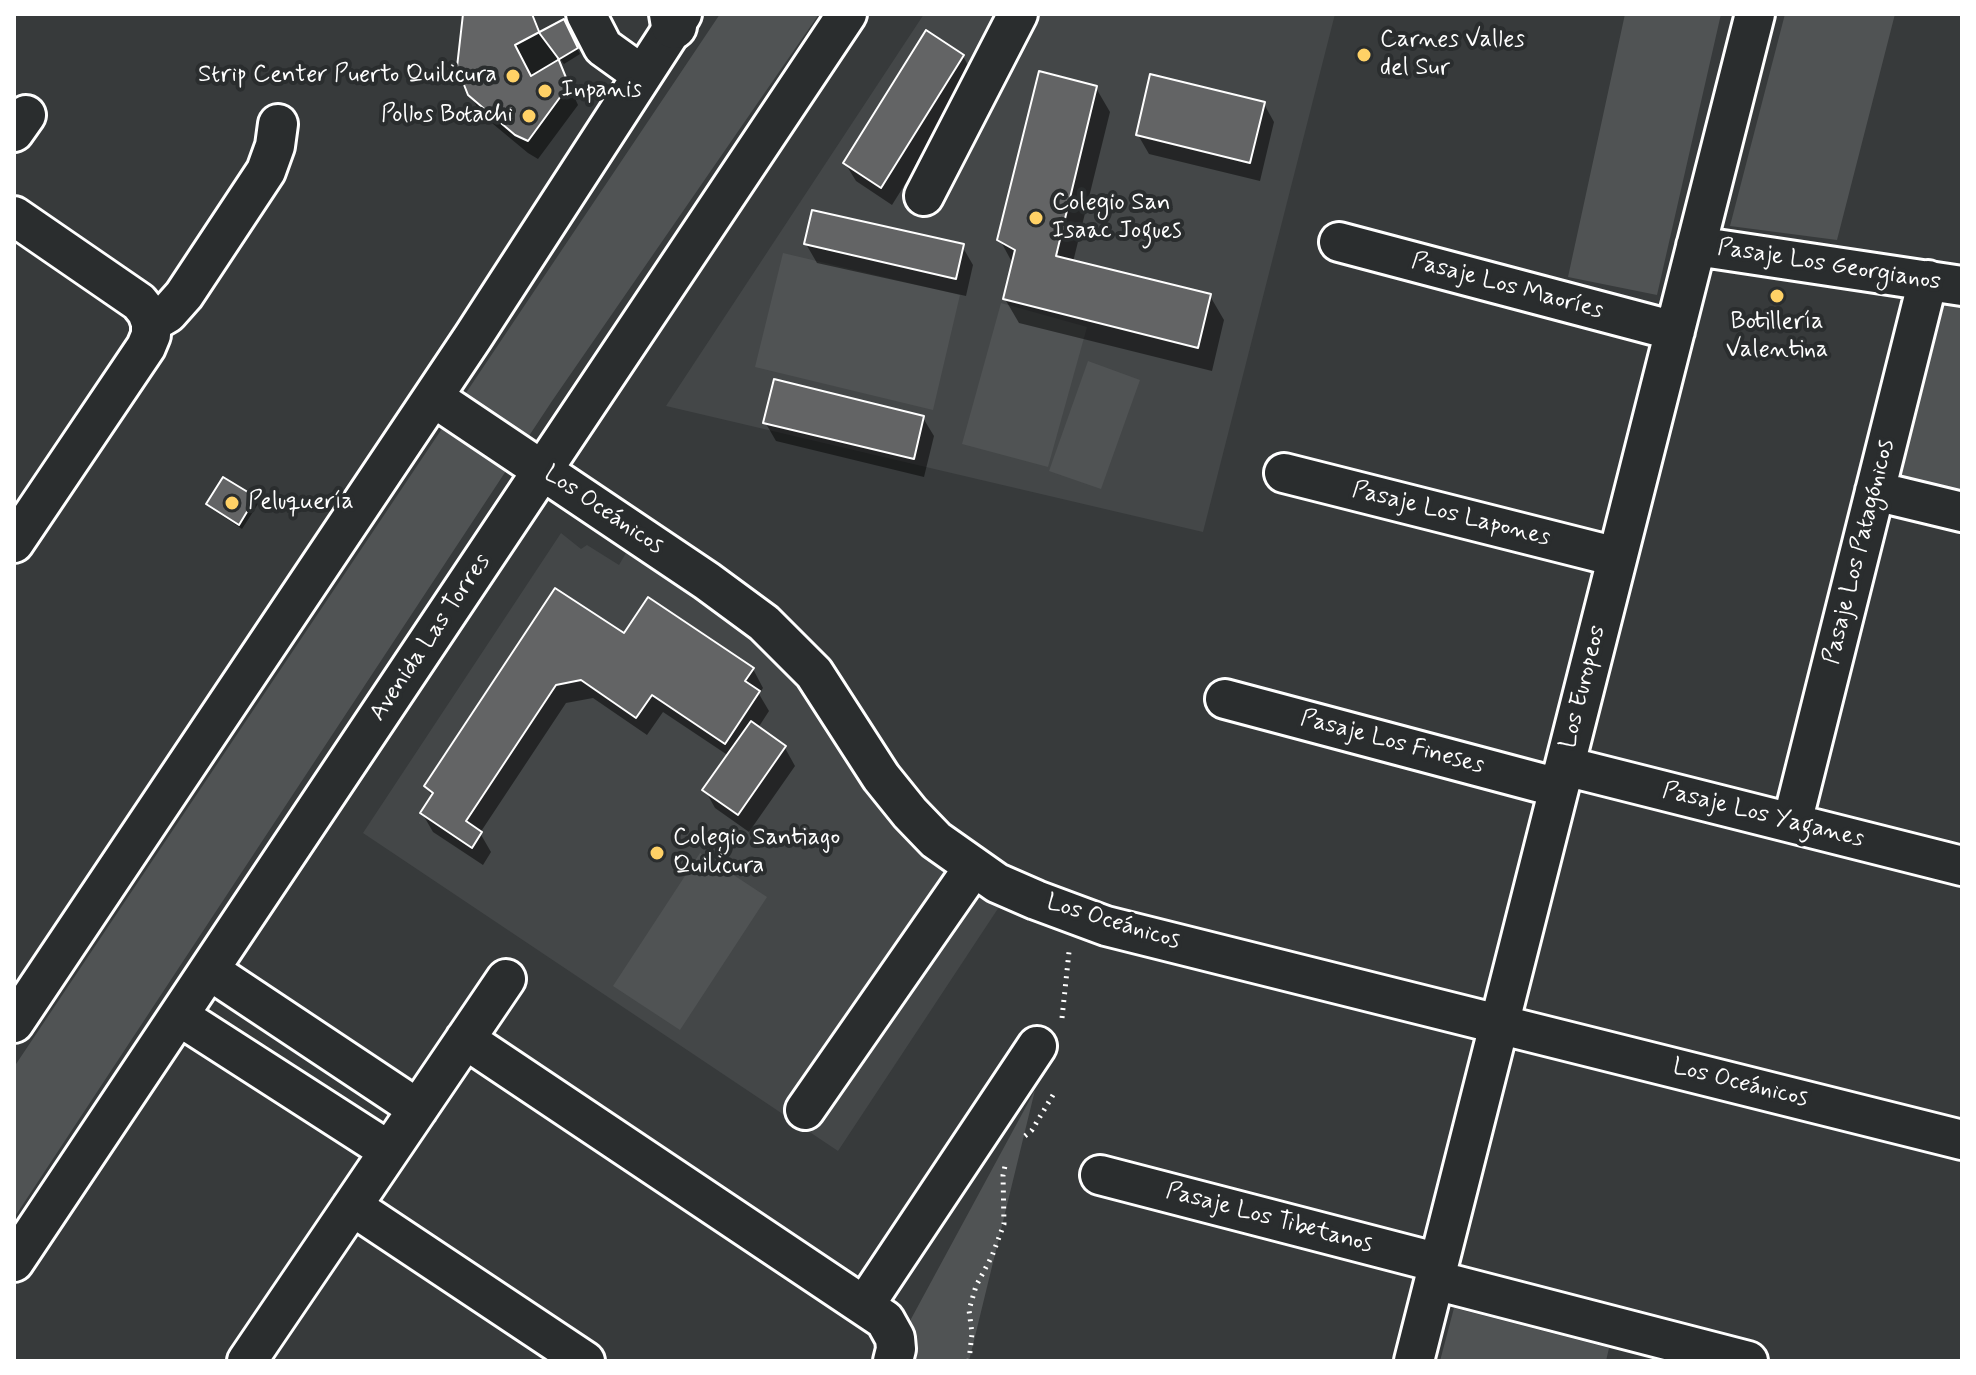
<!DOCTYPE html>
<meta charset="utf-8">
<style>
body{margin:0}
#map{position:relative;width:1976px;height:1375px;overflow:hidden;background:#373a3b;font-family:Mynerve,sans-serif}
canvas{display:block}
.frame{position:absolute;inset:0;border:16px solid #fff;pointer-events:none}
</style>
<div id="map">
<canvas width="1976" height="1375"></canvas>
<div class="frame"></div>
</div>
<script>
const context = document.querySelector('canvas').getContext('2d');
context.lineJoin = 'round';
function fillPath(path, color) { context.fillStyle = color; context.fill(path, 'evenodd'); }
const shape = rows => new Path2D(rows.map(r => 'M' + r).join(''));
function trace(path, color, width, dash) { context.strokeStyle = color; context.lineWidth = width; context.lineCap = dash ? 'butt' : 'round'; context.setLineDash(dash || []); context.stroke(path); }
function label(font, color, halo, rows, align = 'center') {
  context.font = font + ' Mynerve,sans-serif'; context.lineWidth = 8; context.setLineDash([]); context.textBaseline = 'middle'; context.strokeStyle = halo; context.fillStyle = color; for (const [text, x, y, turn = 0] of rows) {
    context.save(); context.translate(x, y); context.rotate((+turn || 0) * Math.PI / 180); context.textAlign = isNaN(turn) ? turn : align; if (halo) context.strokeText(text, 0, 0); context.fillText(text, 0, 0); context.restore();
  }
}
fillPath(shape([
 [924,14,1335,14,1203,532,666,406],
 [561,533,581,549,587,545,619,565,626,553,720,612,766,647,810,698,889,822,934,865,999,907,838,1151,363,833]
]), '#444748');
fillPath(shape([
 [720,14,819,14,552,401,14,1218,14,1067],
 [1625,14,1721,14,1657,295,1568,277],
 [1785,14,1895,14,1837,240,1730,226],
 [783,253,960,295,933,410,755,367],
 [1940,297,1962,302,1962,498,1898,482],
 [1001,303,1087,327,1048,467,962,444],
 [1088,361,1140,380,1101,489,1049,471],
 [700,853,767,897,680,1030,613,986],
 [1035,1090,969,1361,905,1361,911,1350,911,1319],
 [1454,1308,1609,1348,1606,1361,1440,1361]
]), '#505354');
fillPath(shape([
 [465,14,533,14,541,34,563,22,580,54,564,64,558,56,556,57,578,105,538,159,528,153,481,114,470,94],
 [963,56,973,75,892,205,856,181,845,163],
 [1096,88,1110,112,1073,262,1210,296,1224,320,1212,371,1019,323,1005,299,1013,264,1000,240],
 [1264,104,1274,122,1260,181,1149,154,1138,135],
 [806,244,962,246,973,265,966,296,817,263],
 [923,418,934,436,924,477,776,441,765,422],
 [255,499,258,504,242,529,212,509,209,504],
 [556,590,624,636,753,669,763,688,759,694,769,711,758,728,785,748,795,766,749,832,715,808,705,790,729,756,663,712,647,735,593,698,566,703,480,833,491,852,483,865,433,832,422,813,433,798,426,787]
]), '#0007');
const building = shape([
 [463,14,532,14,540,34,558,58,569,85,528,141,515,135,468,95,457,67,463,14],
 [564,19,578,48,531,76,515,45,564,19],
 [926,30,964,55,881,188,843,163,926,30],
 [1039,71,1097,86,1056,256,1211,294,1198,348,1003,299,1015,250,997,240,1039,71],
 [1150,74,1265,102,1250,163,1136,135,1150,74],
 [812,210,964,244,956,279,804,244,812,210],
 [774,379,924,416,914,459,763,423,774,379],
 [223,477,256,497,239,525,206,504,223,477],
 [555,588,624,633,648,597,754,668,745,681,760,691,725,744,652,695,636,718,581,680,556,685,466,821,482,832,472,848,420,813,433,793,424,786,555,588],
 [751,721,786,746,738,815,702,790,751,721]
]);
fillPath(building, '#636465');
trace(building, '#fff', 2);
const minor = shape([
 [586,14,603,47,642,75],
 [14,132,26,115],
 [924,196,1018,14],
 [14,216,139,302,147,312,151,323,151,335,146,347,14,543],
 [1339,242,1675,331],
 [1696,246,1962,286],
 [151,323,168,313,184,295,266,171,275,146,278,124],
 [433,397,707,581,764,623,814,673,881,777,910,813,936,840,997,883,1036,900,1106,926,1962,1140],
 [1284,473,1617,557],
 [1875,491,1962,512],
 [1225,699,1559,788],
 [1565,766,1962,866],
 [1792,823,1928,280],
 [209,970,418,1109],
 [179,1016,389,1151],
 [14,1023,473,337,682,14],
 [465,1039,885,1320,895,1338,896,1349,893,1361],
 [805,1110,973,868],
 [1100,1175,1439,1263],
 [352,1206,585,1361],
 [14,1262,847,14],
 [1435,1280,1748,1361],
 [864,1306,1037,1046],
 [247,1361,506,979],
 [1414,1361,1755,14]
]);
const major = shape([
 [672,14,674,26]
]);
trace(minor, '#fff', 44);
trace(major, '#fff', 50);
trace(shape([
 [1062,1018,1069,952],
 [1025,1136,1032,1130,1053,1095],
 [969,1361,972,1333,969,1310,976,1286,992,1256,1004,1224,1003,1175,1005,1166]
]), '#fff', 5, [2, 6]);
trace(minor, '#2a2d2e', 38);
trace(major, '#2a2d2e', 44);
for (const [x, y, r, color] of [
 [1364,55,8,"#ffd166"],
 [513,76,8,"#ffd166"],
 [545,91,8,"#ffd166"],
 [529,116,8,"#ffd166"],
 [1036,218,8,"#ffd166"],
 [1777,296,8,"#ffd166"],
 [232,503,8,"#ffd166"],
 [657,853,8,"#ffd166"]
]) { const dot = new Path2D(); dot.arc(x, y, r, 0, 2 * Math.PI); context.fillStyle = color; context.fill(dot); trace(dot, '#2a2d2e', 3); }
label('24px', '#fff', '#2a2d2e', [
 ["Carnes Valles",1380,41],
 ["del Sur",1380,69],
 ["Strip Center Puerto Quilicura",497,76,"right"],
 ["Inpanis",561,91],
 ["Pollos Botachi",513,116,"right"],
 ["Colegio San",1052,204],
 ["Isaac Jogues",1052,232],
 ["Botillería",1777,323,"center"],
 ["Valentina",1777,351,"center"],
 ["Peluquería",248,503],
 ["Colegio Santiago",673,839],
 ["Quilicura",673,867]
], 'left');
label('24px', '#fff', '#2a2d2e', [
 ["Pasaje Los Georgianos",1829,266,9],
 ["Pasaje Los Maoríes",1507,287,15],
 ["Los Oceánicos",603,511,34],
 ["Pasaje Los Lapones",1451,515,14],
 ["Pasaje Los Patagónicos",1860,552,-76],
 ["Avenida Las Torres",431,638,-56],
 ["Los Europeos",1584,687,-76],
 ["Pasaje Los Fineses",1392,743,15],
 ["Pasaje Los Yaganes",1763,816,14],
 ["Los Oceánicos",1113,923,17],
 ["Los Oceánicos",1740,1084,14],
 ["Pasaje Los Tibetanos",1269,1219,15]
]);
</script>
